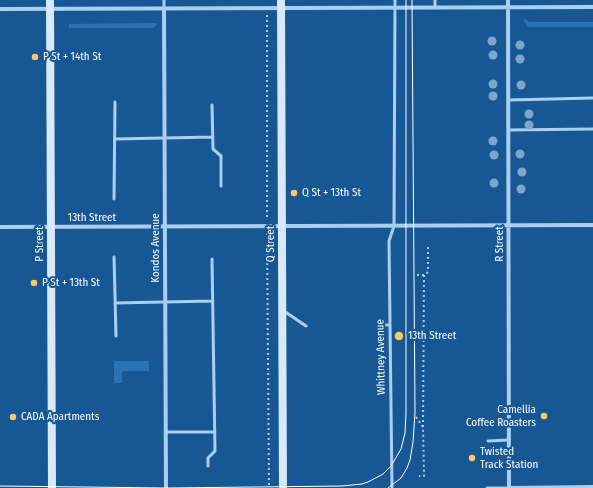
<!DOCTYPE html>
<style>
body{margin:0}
canvas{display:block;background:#175794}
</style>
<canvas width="593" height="488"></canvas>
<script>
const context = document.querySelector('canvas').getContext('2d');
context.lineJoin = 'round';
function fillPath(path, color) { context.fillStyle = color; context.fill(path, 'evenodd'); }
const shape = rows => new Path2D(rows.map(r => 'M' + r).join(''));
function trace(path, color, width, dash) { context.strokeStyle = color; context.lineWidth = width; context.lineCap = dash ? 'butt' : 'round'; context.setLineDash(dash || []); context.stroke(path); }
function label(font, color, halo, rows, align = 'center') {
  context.font = font + ' "Fira Sans Condensed",sans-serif'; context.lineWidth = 4; context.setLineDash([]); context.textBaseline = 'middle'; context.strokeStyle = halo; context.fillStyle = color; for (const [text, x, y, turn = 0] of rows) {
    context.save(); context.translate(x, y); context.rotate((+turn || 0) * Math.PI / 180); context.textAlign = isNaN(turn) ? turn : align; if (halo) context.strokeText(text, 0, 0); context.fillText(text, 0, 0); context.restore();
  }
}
fillPath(shape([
 [524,18,529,22,593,22,593,27,528,27,524,21],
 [157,23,156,26,152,28,69,28,69,24],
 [114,361,149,361,149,371,122,371,122,383,114,383]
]), '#2a72b3');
trace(shape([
 [267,15,267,219],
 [267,233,269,488],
 [417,275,424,275],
 [416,417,423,427,424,476,419,476],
 [423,427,424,275,428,272,428,247]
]), '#a8cef1', 2, [2, 3]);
trace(shape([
 [164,0,164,8],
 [435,7,435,0],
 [509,100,593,98],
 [212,105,213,149,221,156,221,186],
 [509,130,593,129],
 [115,139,213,137],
 [114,199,115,102],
 [114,257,116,336],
 [115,303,213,301],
 [284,311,306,326],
 [381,325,389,325],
 [166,432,215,432],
 [488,441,509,440],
 [208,466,208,458,215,451,212,259],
 [392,488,389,241,394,226,395,0],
 [487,488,509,488]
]), '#a8cef1', 3);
trace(shape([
 [508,0,509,488],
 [164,8,166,488],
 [0,9,593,7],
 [0,227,593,225],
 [509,488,593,487]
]), '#a8cef1', 4);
trace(shape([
 [50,0,52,488],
 [281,0,283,488]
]), '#d7e9fb', 8);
trace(shape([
 [0,486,166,488,342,486,362,484,368,482,383,474,391,466,401,449,405,433,406,413,406,0],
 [388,488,401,478,407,468,410,460,413,442,415,413,412,0]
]), '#fff', 1);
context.fillStyle = '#7ca6cd';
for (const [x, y] of [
 [492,41],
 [520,45],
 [493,55],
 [520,59],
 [493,84],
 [521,85],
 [493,96],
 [529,114],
 [529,125],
 [493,141],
 [520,154],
 [494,155],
 [522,172],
 [494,183],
 [521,189]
]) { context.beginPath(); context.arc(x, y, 4.5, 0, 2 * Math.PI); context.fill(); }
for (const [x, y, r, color] of [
 [35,57,4,"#ffc968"],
 [294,193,4,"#ffc968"],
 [34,283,4,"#ffc968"],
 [399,336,5,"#ffc968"],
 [544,416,4,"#ffc968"],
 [13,417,4,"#ffc968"],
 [472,458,4,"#ffc968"]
]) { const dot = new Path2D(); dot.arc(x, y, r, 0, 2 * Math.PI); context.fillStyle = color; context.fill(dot); trace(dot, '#175794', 1.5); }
label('11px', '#fff', '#175794', [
 ["P St + 14th St",43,57],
 ["Q St + 13th St",302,193],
 ["P St + 13th St",42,283],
 ["13th Street",408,336],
 ["Camellia",536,410,"right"],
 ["Coffee Roasters",536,423,"right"],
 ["CADA Apartments",21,417],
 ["Twisted",480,452],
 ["Track Station",480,465]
], 'left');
label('11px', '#fff', '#175794', [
 ["13th Street",92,218],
 ["P Street",40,244,-90],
 ["Q Street",271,244,-90],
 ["R Street",500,244,-90],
 ["Kondos Avenue",156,248,-90],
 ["Whittney Avenue",381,357,-91]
]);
</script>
